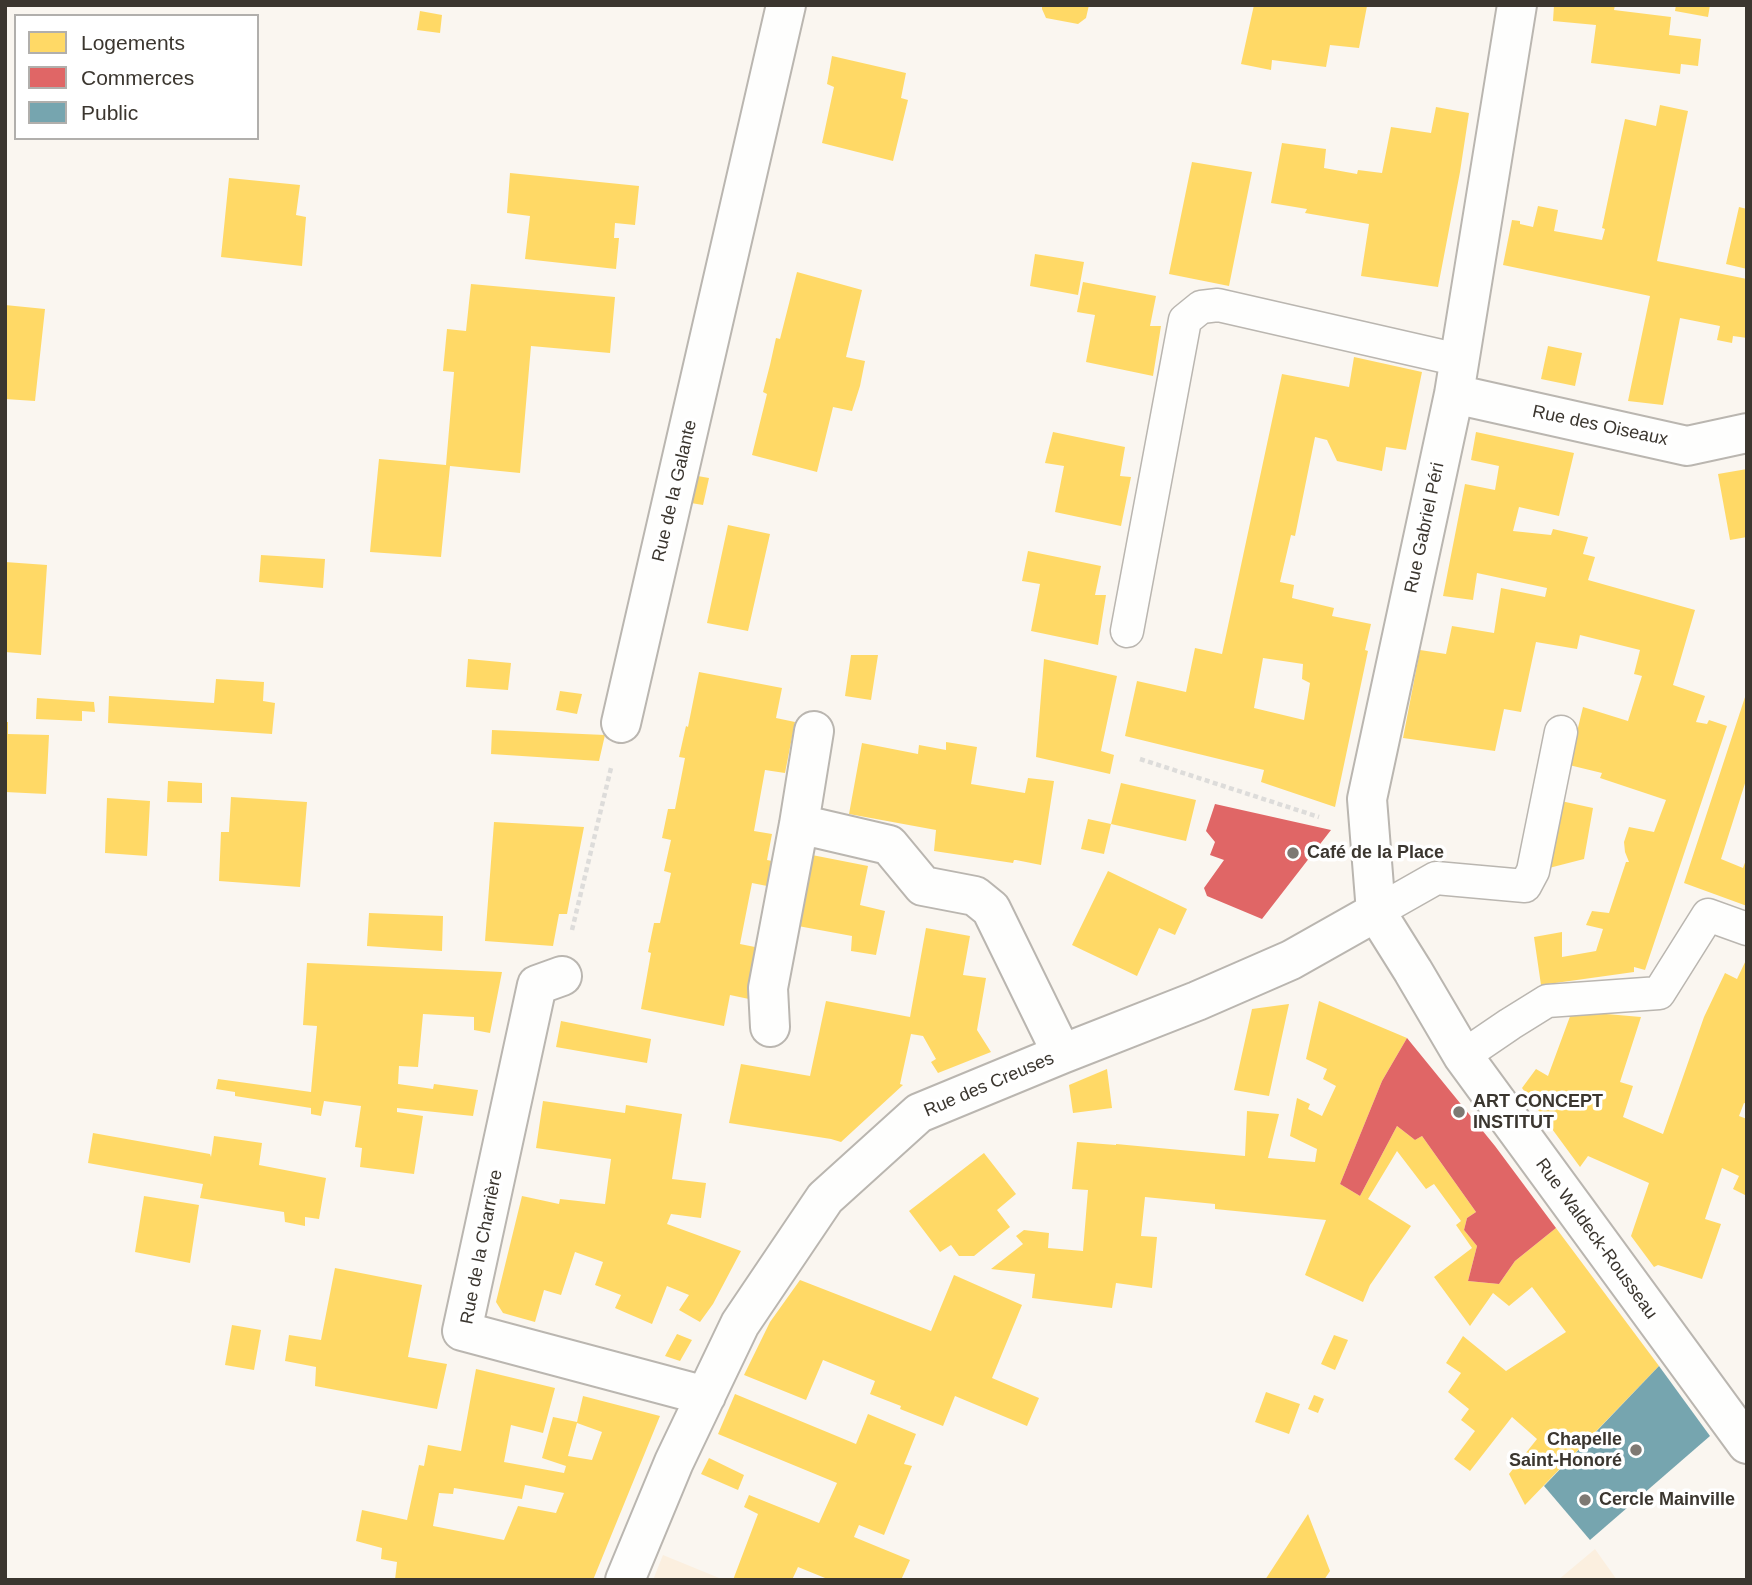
<!DOCTYPE html>
<meta charset="utf-8">
<style>
body{margin:0}
#map{position:relative;width:1752px;height:1585px;overflow:hidden;background:#faf6f0;font-family:Arial,sans-serif}
canvas{display:block}
.frame{position:absolute;inset:0;border:7px solid #3b362f;pointer-events:none}
.legend{position:absolute;left:14px;top:14px;width:245px;height:126px;box-sizing:border-box;background:#fff;border:2px solid #b1afac;margin:0;padding:9px 12px;list-style:none;font-size:21px;color:#3b362f}
.legend li{display:flex;align-items:center;gap:14px;height:35px}
.legend b{width:35px;border:2px solid #b1afac}
</style>
<div id="map">
<canvas width="1752" height="1585"></canvas>
<div class="frame"></div>
<ul class="legend">
<li><b style="height:19px;background:#ffd966"></b>Logements</li>
<li><b style="height:19px;background:#e06666"></b>Commerces</li>
<li><b style="height:19px;background:#76a5af"></b>Public</li>
</ul>
</div>
<script>
const context = document.querySelector('canvas').getContext('2d');
context.lineJoin = 'round';
function fillPath(path, color) { context.fillStyle = color; context.fill(path, 'evenodd'); }
const shape = rows => new Path2D(rows.map(r => 'M' + r).join(''));
function trace(path, color, width, dash) { context.strokeStyle = color; context.lineWidth = width; context.lineCap = dash ? 'butt' : 'round'; context.setLineDash(dash || []); context.stroke(path); }
function label(font, color, halo, rows, align = 'center') {
  context.font = font + ' Arial,sans-serif'; context.lineWidth = 7; context.setLineDash([]); context.textBaseline = 'middle'; context.strokeStyle = halo; context.fillStyle = color; for (const [text, x, y, turn = 0] of rows) {
    context.save(); context.translate(x, y); context.rotate((+turn || 0) * Math.PI / 180); context.textAlign = isNaN(turn) ? turn : align; if (halo) context.strokeText(text, 0, 0); context.fillText(text, 0, 0); context.restore();
  }
}
fillPath(shape([
 [1595,1549,1617,1580,1558,1580],
 [663,1555,724,1580,653,1580]
]), '#fbefdf');
fillPath(shape([
 [1042,5,1089,5,1086,18,1078,24,1046,18,1042,9],
 [1254,5,1367,6,1359,48,1330,45,1326,67,1272,60,1271,70,1241,64],
 [1554,5,1615,5,1614,10,1671,17,1669,35,1701,39,1698,66,1681,64,1680,74,1591,63,1596,25,1553,21],
 [1676,5,1710,5,1708,17,1675,11],
 [420,11,442,15,440,33,417,30],
 [832,56,906,73,901,98,908,100,893,161,822,143,834,87,827,84],
 [1660,105,1688,111,1657,261,1747,279,1747,338,1733,336,1732,343,1717,340,1720,326,1680,318,1663,405,1628,401,1650,296,1503,265,1512,220,1520,221,1520,224,1533,227,1538,206,1558,210,1554,231,1602,240,1605,229,1602,228,1625,119,1656,126],
 [1436,107,1469,113,1460,172,1438,287,1361,276,1369,224,1305,213,1307,209,1271,203,1282,143,1326,149,1324,168,1357,174,1358,170,1382,173,1391,127,1431,133],
 [1192,162,1252,172,1229,286,1169,274],
 [510,173,639,186,635,225,615,223,614,238,619,238,616,269,525,259,530,216,507,213],
 [229,178,300,185,296,215,306,217,302,266,221,257],
 [1739,207,1747,209,1747,269,1726,264],
 [1035,254,1084,262,1078,295,1030,286],
 [797,272,862,290,846,357,865,361,860,386,852,411,833,407,817,472,752,455,767,394,763,392,770,365,776,338,780,339],
 [1083,282,1156,296,1150,326,1161,326,1153,376,1086,362,1095,315,1077,312],
 [471,284,615,297,610,353,531,346,520,473,450,466,441,557,370,552,379,459,446,465,454,372,443,371,447,329,466,331],
 [5,305,45,309,35,401,5,399],
 [1548,346,1582,353,1575,386,1541,379],
 [1354,357,1422,372,1406,450,1386,447,1382,471,1337,461,1327,440,1315,437,1295,536,1291,535,1280,582,1294,585,1292,598,1334,608,1332,616,1371,624,1365,650,1368,651,1335,807,1261,782,1264,770,1125,736,1137,681,1186,692,1195,648,1222,654,1282,374,1349,387],
 [1263,658,1303,664,1302,679,1310,683,1304,720,1254,708],
 [1053,432,1125,447,1120,476,1131,477,1121,526,1055,512,1064,466,1045,463],
 [1476,432,1574,453,1559,516,1519,507,1513,531,1551,535,1553,529,1588,537,1583,554,1595,557,1588,580,1695,610,1673,685,1705,696,1696,722,1707,724,1709,720,1727,726,1645,970,1634,967,1634,972,1541,985,1534,937,1562,932,1562,957,1596,951,1603,929,1586,925,1592,911,1609,913,1626,862,1629,862,1625,852,1624,842,1629,827,1654,832,1666,800,1600,778,1602,773,1569,765,1583,707,1628,721,1642,676,1634,674,1640,650,1580,635,1577,649,1536,642,1521,712,1504,709,1495,751,1403,738,1420,650,1446,654,1452,626,1494,633,1501,588,1545,597,1547,588,1477,573,1473,600,1443,596,1465,484,1495,490,1499,466,1471,460],
 [1747,469,1747,537,1730,540,1718,474],
 [692,475,709,478,703,505,685,502],
 [728,525,770,534,748,631,707,623],
 [1028,551,1101,566,1095,595,1106,595,1098,645,1031,631,1040,584,1022,581],
 [261,555,325,559,323,588,259,582],
 [5,562,47,565,41,655,5,652],
 [851,655,878,655,871,700,845,696],
 [468,659,511,663,508,690,466,687],
 [1044,659,1117,676,1101,751,1114,755,1110,774,1036,757],
 [699,672,782,688,776,718,795,722,785,773,765,770,754,831,772,834,767,860,777,862,772,887,752,883,740,944,760,948,749,999,730,995,724,1026,641,1009,651,953,648,952,654,923,660,923,671,873,664,871,671,840,662,838,668,809,675,809,685,758,679,757,686,726,688,727],
 [216,679,264,682,263,701,275,703,272,734,108,723,109,696,214,703],
 [560,691,582,694,577,714,556,710],
 [1746,694,1747,777,1721,859,1743,868,1747,857,1747,906,1684,883],
 [37,698,94,702,95,712,82,711,82,721,36,719],
 [5,722,8,722,8,734,49,735,46,794,5,792],
 [492,730,605,735,599,761,491,754],
 [946,742,977,747,971,784,1025,793,1028,778,1054,781,1041,865,1016,860,1014,860,1013,863,934,851,936,830,849,814,862,743,918,754,919,745,946,750],
 [168,781,202,783,202,803,167,802],
 [1121,783,1196,800,1186,841,1111,824],
 [231,797,307,802,300,887,219,881,221,832,229,832],
 [107,798,150,801,147,856,105,853],
 [1561,801,1593,808,1584,859,1549,868],
 [1088,819,1111,824,1104,854,1081,849],
 [494,822,584,827,567,914,559,914,553,946,485,941],
 [812,855,868,866,860,905,885,911,876,955,851,951,852,936,798,926],
 [1108,871,1187,909,1175,935,1159,928,1137,976,1072,945],
 [369,913,443,916,442,951,367,946],
 [926,928,970,936,963,975,986,978,977,1030,991,1052,938,1073,931,1062,936,1059,923,1036,911,1034,900,1084,903,1085,841,1142,831,1139,729,1123,741,1064,810,1076,826,1001,910,1017],
 [1747,958,1747,1104,1744,1103,1739,1116,1747,1119,1747,1196,1733,1189,1739,1176,1722,1168,1705,1219,1721,1224,1702,1279,1658,1265,1654,1267,1631,1236,1649,1183,1588,1156,1580,1167,1522,1088,1536,1069,1548,1076,1572,1011,1641,1017,1620,1082,1633,1086,1623,1117,1663,1134,1704,1017,1725,973,1737,979],
 [307,963,502,972,490,1033,474,1030,474,1017,423,1014,418,1067,399,1066,398,1084,433,1089,434,1084,478,1090,473,1116,397,1108,397,1112,423,1116,414,1174,360,1167,362,1148,355,1147,361,1106,324,1101,321,1116,311,1114,311,1108,235,1096,235,1092,216,1089,218,1079,311,1092,317,1026,303,1025],
 [1319,1001,1407,1038,1382,1081,1340,1184,1360,1196,1397,1126,1415,1140,1422,1136,1476,1212,1467,1218,1464,1230,1477,1246,1468,1281,1499,1284,1515,1261,1556,1228,1659,1366,1525,1505,1509,1474,1537,1439,1512,1417,1470,1471,1454,1459,1475,1431,1461,1420,1469,1409,1448,1392,1461,1373,1446,1363,1463,1336,1506,1371,1566,1332,1532,1287,1509,1306,1493,1293,1470,1326,1434,1277,1472,1248,1456,1225,1461,1221,1434,1184,1426,1189,1397,1151,1368,1199,1411,1226,1370,1285,1363,1302,1305,1275,1326,1220,1215,1209,1215,1204,1145,1197,1141,1236,1157,1237,1152,1288,1116,1283,1112,1308,1032,1298,1035,1274,991,1269,1023,1244,1016,1236,1024,1230,1049,1233,1048,1248,1083,1251,1088,1190,1072,1189,1077,1142,1116,1145,1116,1144,1245,1156,1247,1111,1279,1114,1268,1158,1315,1162,1317,1149,1290,1136,1297,1098,1310,1104,1308,1109,1322,1116,1336,1086,1323,1079,1327,1069,1306,1059],
 [1289,1004,1269,1096,1234,1090,1252,1009],
 [561,1021,651,1039,647,1063,556,1047],
 [1107,1069,1112,1108,1073,1113,1069,1085],
 [543,1101,625,1113,626,1105,682,1114,672,1179,706,1183,701,1218,671,1214,667,1224,741,1251,713,1304,700,1322,679,1310,689,1295,667,1286,652,1324,615,1308,621,1295,595,1285,603,1262,575,1252,561,1295,544,1290,535,1322,503,1313,496,1302,522,1196,559,1204,560,1199,605,1204,611,1159,536,1148],
 [93,1133,210,1154,211,1157,214,1136,262,1143,259,1165,326,1178,319,1219,305,1217,305,1226,285,1222,284,1212,200,1198,203,1184,88,1163],
 [984,1153,1016,1194,997,1210,1010,1227,974,1256,959,1256,951,1245,940,1252,909,1211],
 [144,1196,199,1205,190,1263,135,1252],
 [335,1268,422,1285,408,1357,447,1364,437,1409,315,1386,316,1367,285,1361,289,1335,321,1340],
 [954,1275,1022,1305,992,1378,1039,1398,1027,1426,955,1396,943,1426,900,1409,901,1406,870,1394,875,1381,823,1360,806,1400,744,1375,770,1322,800,1280,931,1331],
 [232,1325,261,1330,254,1370,225,1365],
 [677,1334,692,1340,680,1361,665,1356],
 [1334,1335,1348,1340,1335,1370,1321,1364],
 [476,1369,555,1388,543,1433,511,1425,504,1462,564,1473,566,1466,542,1458,553,1417,577,1422,583,1396,660,1416,593,1580,395,1580,397,1562,381,1559,382,1548,356,1541,362,1510,407,1520,419,1465,424,1466,428,1445,461,1451],
 [577,1423,602,1432,592,1460,568,1456],
 [525,1485,564,1493,556,1513,518,1506,504,1540,433,1526,439,1493,453,1494,454,1488,522,1499],
 [1266,1392,1300,1404,1289,1434,1255,1422],
 [735,1394,856,1444,868,1414,916,1434,904,1464,912,1466,884,1535,859,1525,854,1537,910,1560,901,1580,830,1580,798,1567,792,1580,733,1580,758,1514,744,1507,749,1495,819,1523,837,1483,718,1434],
 [1314,1395,1324,1399,1318,1413,1308,1409],
 [709,1458,744,1475,738,1490,701,1474],
 [1308,1514,1330,1571,1324,1580,1265,1580]
]), '#ffd966');
fillPath(shape([
 [1215,804,1331,830,1262,919,1207,896,1204,888,1224,860,1210,855,1215,842,1206,831],
 [1407,1038,1495,1146,1556,1228,1515,1261,1499,1284,1468,1281,1477,1246,1464,1230,1467,1218,1476,1212,1422,1136,1415,1140,1397,1126,1360,1196,1340,1184,1382,1081]
]), '#e06666');
fillPath(shape([
 [1659,1366,1710,1436,1590,1540,1544,1486]
]), '#76a5af');
const service = shape([
 [1127,631,1185,320,1201,307,1218,305,1459,360],
 [1376,912,1436,878,1525,886,1533,871,1561,732],
 [1463,1056,1510,1024,1547,1001,1659,993,1708,915,1747,929]
]);
const minor = shape([
 [1517,5,1454,394,1367,799,1376,912,1413,971,1463,1056,1747,1444],
 [1454,394,1687,446,1747,433],
 [621,723,786,5],
 [799,824,889,845,923,886,975,896,991,909,1062,1054],
 [562,976,537,985,462,1331,706,1396],
 [770,1027,768,988,799,824,814,731],
 [625,1580,674,1462,740,1324,825,1198,919,1113,1062,1054,1197,1001,1291,960,1376,912]
]);
trace(service, '#bab6b0', 35);
trace(minor, '#bab6b0', 42);
trace(shape([
 [1140,759,1319,817],
 [572,930,611,768]
]), '#dddcda', 4.5, [5, 3.5]);
trace(service, '#fefefd', 32);
trace(minor, '#fefefd', 38);
for (const [x, y, r, color] of [
 [1293,853,7,"#7e7973"],
 [1459,1112,7,"#7e7973"],
 [1636,1450,7,"#7e7973"],
 [1585,1500,7,"#7e7973"]
]) { const dot = new Path2D(); dot.arc(x, y, r, 0, 2 * Math.PI); context.fillStyle = color; context.fill(dot); trace(dot, '#fff', 2.5); }
label('18px', '#3b362f', '#fff', [
 ["Rue des Oiseaux",1600,426,12],
 ["Rue de la Galante",675,491,-77],
 ["Rue Gabriel Péri",1425,528,-78],
 ["Rue des Creuses",989,1085,-23],
 ["Rue Waldeck-Rousseau",1596,1239,54],
 ["Rue de la Charrière",482,1247,-79]
]);
label('bold 18px', '#3b362f', '#fff', [
 ["Café de la Place",1307,853],
 ["ART CONCEPT",1473,1102],
 ["INSTITUT",1473,1123],
 ["Chapelle",1622,1440,"right"],
 ["Saint-Honoré",1622,1461,"right"],
 ["Cercle Mainville",1599,1500]
], 'left');
</script>
